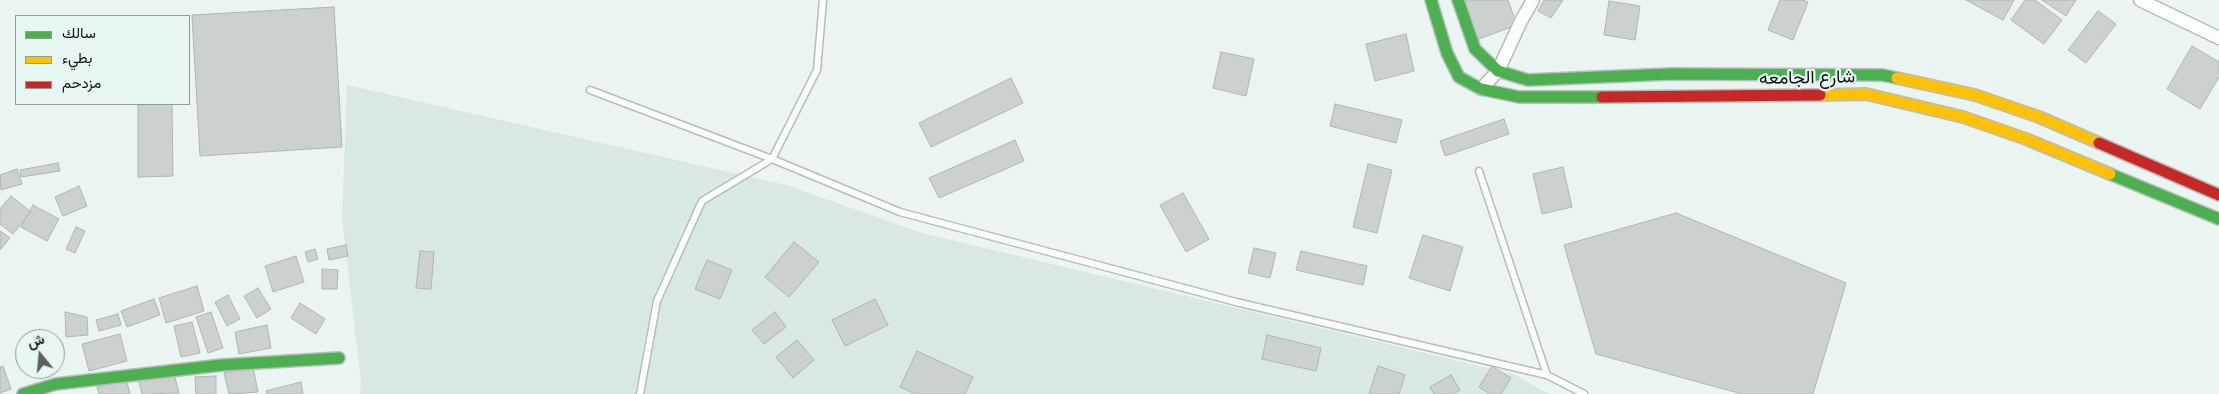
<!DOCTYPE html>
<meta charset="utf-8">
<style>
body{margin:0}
#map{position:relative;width:2219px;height:394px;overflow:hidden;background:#eaf4f1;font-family:"IBM Plex Sans",Vazirmatn,sans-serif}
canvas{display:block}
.legend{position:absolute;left:15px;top:15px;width:175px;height:90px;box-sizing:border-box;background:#e7f7f3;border:1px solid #919c99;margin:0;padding:6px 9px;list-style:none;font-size:15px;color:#0f1412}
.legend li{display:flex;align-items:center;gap:10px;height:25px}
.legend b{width:25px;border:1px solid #919c99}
.north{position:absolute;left:15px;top:329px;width:50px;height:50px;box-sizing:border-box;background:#e7f7f3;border:1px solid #919c99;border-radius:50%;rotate:343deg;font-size:14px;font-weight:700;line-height:20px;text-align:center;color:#0f1412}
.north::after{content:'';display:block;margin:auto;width:18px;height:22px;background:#5c6260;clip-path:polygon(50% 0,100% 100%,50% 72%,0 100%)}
</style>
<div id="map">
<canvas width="2219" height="394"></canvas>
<ul class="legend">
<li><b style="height:6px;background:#4caf50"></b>سالك</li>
<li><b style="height:6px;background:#ffc107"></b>بطيء</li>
<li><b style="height:6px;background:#c62828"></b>مزدحم</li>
</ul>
<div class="north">ش</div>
</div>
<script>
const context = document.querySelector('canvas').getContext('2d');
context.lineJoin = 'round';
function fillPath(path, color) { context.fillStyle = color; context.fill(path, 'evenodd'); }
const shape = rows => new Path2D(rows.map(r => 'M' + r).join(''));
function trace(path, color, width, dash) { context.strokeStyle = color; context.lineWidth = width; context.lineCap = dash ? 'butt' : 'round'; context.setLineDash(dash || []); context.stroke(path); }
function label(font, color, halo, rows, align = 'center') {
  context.font = font + ' "IBM Plex Sans",Vazirmatn,sans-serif'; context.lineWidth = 4.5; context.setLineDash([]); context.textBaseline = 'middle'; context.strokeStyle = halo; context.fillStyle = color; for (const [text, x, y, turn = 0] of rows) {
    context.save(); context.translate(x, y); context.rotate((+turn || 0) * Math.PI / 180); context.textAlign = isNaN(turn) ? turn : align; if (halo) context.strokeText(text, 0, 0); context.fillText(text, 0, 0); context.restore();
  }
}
fillPath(shape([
 [347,85,786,185,922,233,1513,374,1549,394,360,394,361,382,342,218]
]), '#d8e8e4');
const building = shape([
 [1455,0,1508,0,1517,25,1470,42,1455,0],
 [1544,0,1563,0,1551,18,1538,11,1544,0],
 [1780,0,1802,0,1808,2,1793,40,1768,30,1780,0],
 [1966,0,2014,0,2003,20,1966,0],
 [2025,0,2035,0,2062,20,2044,44,2011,20,2025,0],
 [2042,0,2076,0,2066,16,2042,0],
 [1609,1,1640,6,1635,40,1604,35,1609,1],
 [334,7,342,147,200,156,192,15,334,7],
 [2098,11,2116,24,2086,63,2068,50,2098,11],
 [1406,34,1414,71,1375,81,1366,44,1406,34],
 [2192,46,2219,62,2219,77,2200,109,2167,89,2192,46],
 [1221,52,1254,59,1246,96,1213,88,1221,52],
 [1011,78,1023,103,931,147,919,123,1011,78],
 [138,104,172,104,173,176,138,177,138,104],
 [1335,104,1402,120,1396,143,1330,126,1335,104],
 [1504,119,1509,134,1445,156,1440,141,1504,119],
 [1015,140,1024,161,939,198,929,178,1015,140],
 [58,163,60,171,21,177,20,170,58,163],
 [1368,164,1392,170,1377,233,1353,227,1368,164],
 [1563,167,1572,207,1542,214,1533,174,1563,167],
 [17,169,22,184,1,190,0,175,17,169],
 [79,186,87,206,63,216,55,197,79,186],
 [1183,193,1209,239,1186,252,1160,205,1183,193],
 [11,196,31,212,13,234,0,224,0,209,11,196],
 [33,205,59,219,47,241,21,227,33,205],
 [1676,213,1846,283,1813,394,1742,394,1596,354,1564,245,1676,213],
 [76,227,85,231,75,253,66,249,76,227],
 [0,231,10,238,0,250,0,231],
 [1423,235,1463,247,1450,291,1409,278,1423,235],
 [794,242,819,262,789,297,765,277,794,242],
 [346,245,348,256,329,260,327,249,346,245],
 [1254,248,1276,253,1270,278,1248,273,1254,248],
 [315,249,318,259,308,262,305,252,315,249],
 [420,251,434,252,431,289,416,288,420,251],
 [1301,251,1367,266,1363,285,1296,270,1301,251],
 [296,256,304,282,273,292,265,266,296,256],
 [707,260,732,270,720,299,695,289,707,260],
 [322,269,338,270,337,289,322,289,322,269],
 [197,286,204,311,166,323,159,298,197,286],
 [258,288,271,309,257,318,244,296,258,288],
 [228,295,240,319,227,326,215,302,228,295],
 [154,299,160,315,127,327,121,311,154,299],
 [875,299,888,325,845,346,832,320,875,299],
 [300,303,325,319,316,334,291,318,300,303],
 [65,312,87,317,88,335,66,337,65,312],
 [211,312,223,348,208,353,196,317,211,312],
 [775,312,786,327,764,344,752,330,775,312],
 [118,314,121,325,99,331,96,320,118,314],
 [192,322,200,353,181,357,174,326,192,322],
 [267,325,271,348,239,354,235,332,267,325],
 [120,334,127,361,89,371,82,344,120,334],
 [1267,335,1321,348,1316,371,1262,359,1267,335],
 [797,340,814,360,793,378,776,357,797,340],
 [917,351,973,377,965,394,915,394,900,387,917,351],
 [3,366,11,389,0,393,0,367,3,366],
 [1378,366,1405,375,1399,394,1369,394,1378,366],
 [1492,366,1511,378,1501,394,1490,394,1479,387,1492,366],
 [253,367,258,392,229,394,224,373,253,367],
 [173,370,179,393,142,394,138,378,173,370],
 [1451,375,1460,390,1454,394,1434,394,1430,387,1451,375],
 [216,376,216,394,196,394,195,377,216,376],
 [126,379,130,394,99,394,97,387,126,379],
 [301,382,303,394,267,394,266,391,301,382]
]);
fillPath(building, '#cbd1cf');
trace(building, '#afb5b3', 1);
const lane = shape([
 [590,90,772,159,900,212,1236,302,1547,375,1584,394],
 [1479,171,1547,375],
 [640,394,657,301,702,201,772,159,817,70,823,0]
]);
const street = shape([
 [2140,0,2219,38],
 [1481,89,1498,71,1521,21,1533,0]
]);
const fast = shape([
 [1431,0,1447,53,1459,77,1481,89,1519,97,1602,97],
 [1458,0,1475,49,1498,71,1528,80,1671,74,1882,75,1897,78],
 [2110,174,2219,219],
 [23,394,56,384,222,365,339,358]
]);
const slow = shape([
 [1897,78,1975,95,2039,117,2099,143],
 [1820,95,1866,94,1963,117,2026,139,2110,174]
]);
const jam = shape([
 [1602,97,1820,95],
 [2099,143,2219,195]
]);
trace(lane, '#b6bdbb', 9);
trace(street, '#b6bdbb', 15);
trace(fast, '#b6bdbb', 14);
trace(slow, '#b6bdbb', 14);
trace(jam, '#b6bdbb', 14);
trace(lane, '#fcfdfd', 6);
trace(street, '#fcfdfd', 12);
trace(fast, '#4caf50', 11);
trace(slow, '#ffc107', 11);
trace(jam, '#c62828', 11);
label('18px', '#0f1412', '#e7f7f3', [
 ["شارع الجامعه",1807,78,-1]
]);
</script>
